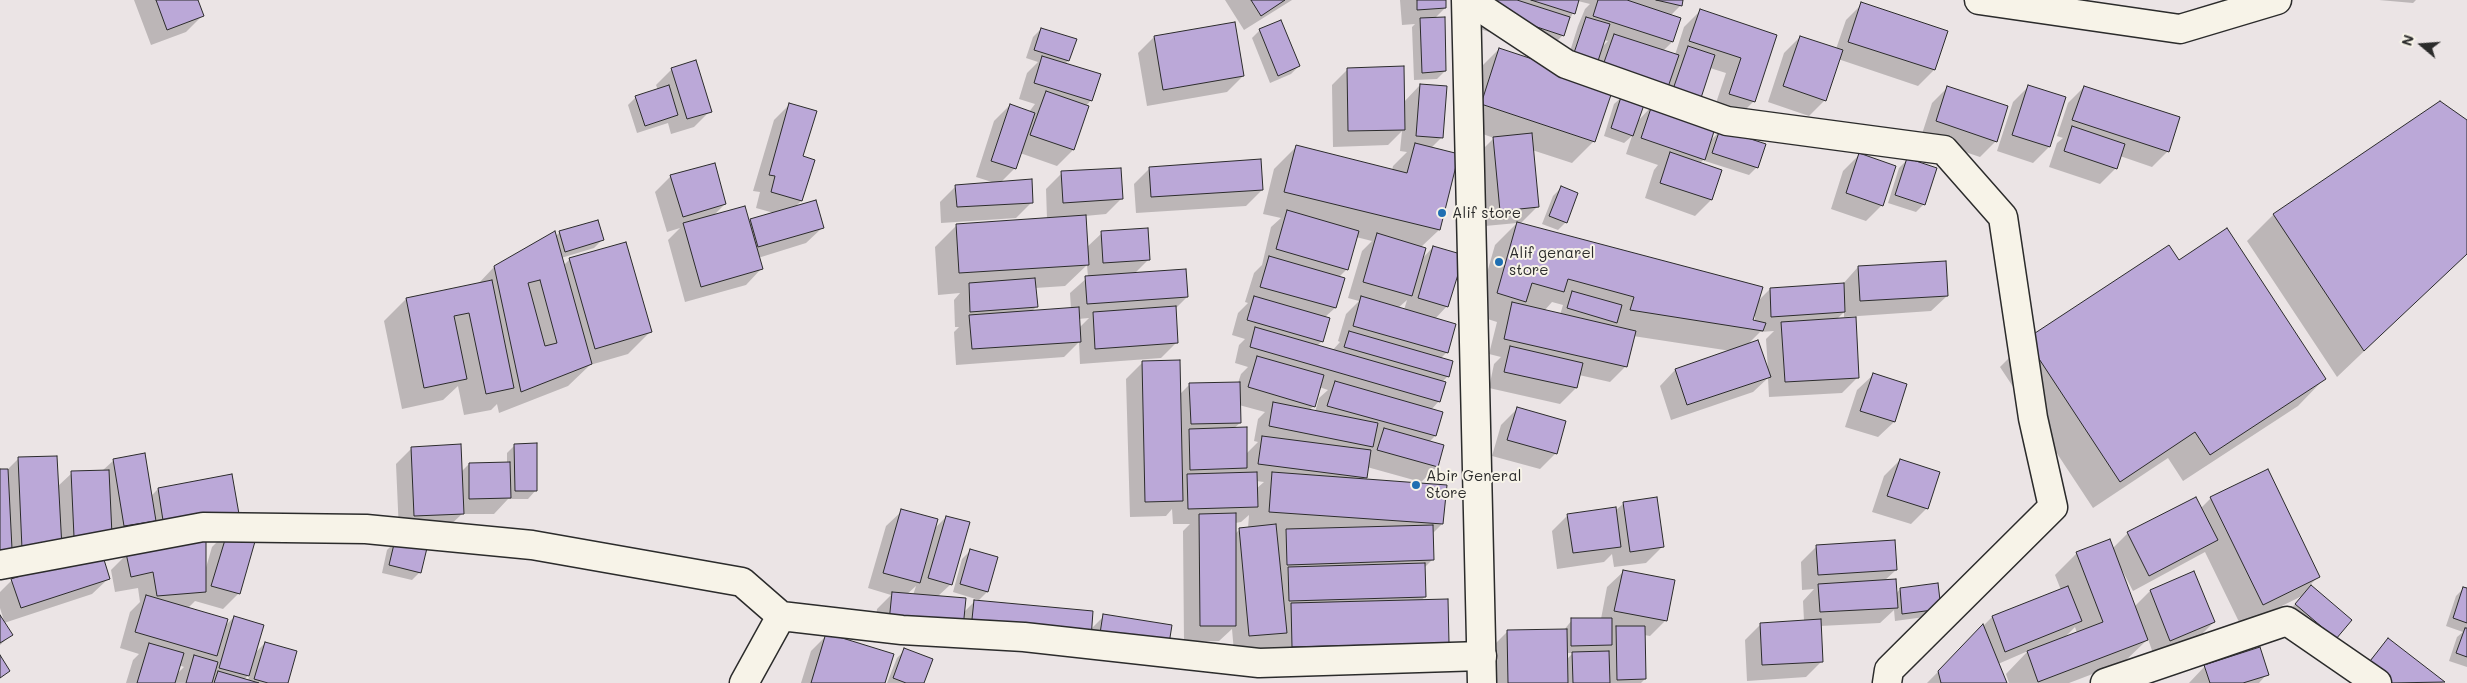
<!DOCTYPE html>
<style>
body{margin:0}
#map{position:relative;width:2467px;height:683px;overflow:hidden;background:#ebe4e5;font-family:Mali,sans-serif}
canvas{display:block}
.north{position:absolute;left:2397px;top:20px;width:50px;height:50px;-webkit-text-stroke:4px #f7f3e8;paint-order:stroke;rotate:288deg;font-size:14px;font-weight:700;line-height:20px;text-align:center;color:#2b2b2b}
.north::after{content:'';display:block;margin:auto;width:18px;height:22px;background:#2b2b2b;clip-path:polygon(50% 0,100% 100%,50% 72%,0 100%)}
</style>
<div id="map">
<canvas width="2467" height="683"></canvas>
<div class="north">N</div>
</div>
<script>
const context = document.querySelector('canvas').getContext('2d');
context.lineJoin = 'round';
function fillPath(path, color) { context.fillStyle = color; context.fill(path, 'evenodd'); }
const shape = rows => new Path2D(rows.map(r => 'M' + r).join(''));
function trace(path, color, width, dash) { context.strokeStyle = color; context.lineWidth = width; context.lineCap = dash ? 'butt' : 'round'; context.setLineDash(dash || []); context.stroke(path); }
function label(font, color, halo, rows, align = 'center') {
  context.font = font + ' Mali,sans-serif'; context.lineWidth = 4; context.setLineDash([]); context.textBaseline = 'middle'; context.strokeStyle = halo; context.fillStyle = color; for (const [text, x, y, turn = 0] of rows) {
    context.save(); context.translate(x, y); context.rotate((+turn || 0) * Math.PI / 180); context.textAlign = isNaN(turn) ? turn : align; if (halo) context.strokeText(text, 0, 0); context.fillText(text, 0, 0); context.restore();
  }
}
fillPath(shape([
 [134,0,196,0,202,16,186,32,151,45],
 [1225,0,1292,0,1244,30],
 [1400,0,1445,0,1445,8,1434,19,1445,71,1437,79,1414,80,1412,27,1415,24,1402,25],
 [1477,0,1682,0,1681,5,1670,16,1672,42,1663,51,1675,55,1684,27,1700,11,1776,35,1754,101,1738,117,1714,109,1726,73,1710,68,1698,103,1710,141,1720,131,1757,167,1749,175,1705,161,1706,157,1699,164,1711,200,1695,216,1645,198,1654,170,1658,165,1626,154,1632,136,1624,143,1604,136,1614,104,1623,96,1611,92,1594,141,1572,163,1532,150,1537,207,1520,224,1757,302,1770,289,1842,285,1858,267,1947,296,1931,311,1844,317,1844,312,1836,320,1858,377,1842,393,1769,397,1768,378,1753,392,1671,420,1660,386,1675,370,1731,351,1633,336,1626,366,1610,382,1579,375,1576,388,1560,404,1489,388,1494,364,1501,357,1489,354,1497,322,1475,315,1495,245,1517,223,1485,226,1478,154,1494,138,1460,126,1477,71,1499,49,1589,79,1566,64,1578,26,1585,9,1590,4,1578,1,1563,35,1547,51,1474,27],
 [1603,40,1608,41,1600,49],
 [1644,103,1652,106,1637,122],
 [1552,302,1563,305,1560,315,1544,311],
 [1755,312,1755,322,1752,321],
 [1774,331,1766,339,1768,370,1746,346,1760,332],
 [2379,0,2416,0,2413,3],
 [1862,4,1934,70,1918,86,1838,59,1825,100,1809,116,1768,102,1784,53,1800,37,1836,49,1846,20],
 [1041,29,1068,61,1065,64,1091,100,1086,106,1088,107,1073,150,1057,166,1020,153,1015,168,1000,183,1032,202,1016,218,941,223,940,202,956,186,995,183,976,177,994,121,1010,105,1029,112,1035,104,1019,99,1027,73,1038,62,1026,58,1033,37],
 [1260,30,1299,66,1291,74,1270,83,1252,38],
 [1154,37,1243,76,1227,92,1147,106,1138,53],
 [672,69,710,111,694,127,671,134,668,123,637,133,628,105,636,97,658,90,656,85],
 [1348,69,1403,103,1420,85,1442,137,1431,148,1439,230,1421,247,1422,259,1433,247,1447,306,1435,319,1447,352,1440,359,1452,362,1447,377,1442,382,1439,401,1431,410,1441,413,1435,436,1429,442,1437,467,1421,482,1367,467,1363,480,1442,524,1432,534,1432,560,1424,568,1425,597,1420,601,1448,643,1426,665,1270,669,1270,648,1234,652,1232,629,1219,641,1184,642,1183,531,1190,524,1173,524,1172,509,1166,516,1130,517,1126,379,1142,363,1179,395,1190,384,1238,383,1241,374,1248,367,1235,363,1239,345,1245,339,1232,335,1238,313,1248,303,1245,302,1254,273,1262,265,1271,227,1281,218,1263,214,1274,169,1296,147,1392,171,1393,166,1407,152,1400,151,1402,131,1388,145,1333,147,1332,85],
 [1356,237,1372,241,1362,251,1348,298,1359,301,1346,314,1338,341,1340,342,1332,351,1317,346,1322,341,1325,317,1335,308,1339,277,1347,269],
 [1407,300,1404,310,1398,308],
 [1319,387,1328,390,1319,398,1315,412,1309,410,1314,406],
 [1239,405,1265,412,1258,419,1254,441,1258,442,1246,454,1233,429,1240,423],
 [1256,481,1264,482,1256,489],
 [1249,515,1248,528,1240,529,1235,534,1235,523,1241,522],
 [2029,86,2065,98,2049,147,2033,163,1997,151,2013,102],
 [1948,87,1996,141,1980,157,1921,137,1932,103],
 [2084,87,2168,151,2152,167,2120,156,2116,168,2100,184,2049,167,2057,143,2063,138,2057,136,2068,103],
 [790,104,802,157,813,161,801,201,795,207,822,228,806,243,758,258,761,269,746,285,685,302,668,240,680,228,667,232,655,192,671,176,725,204,713,216,748,223,774,213,756,208,760,192,753,191,774,120],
 [2467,121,2467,253,2337,377,2247,241,2273,215],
 [1859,155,1882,205,1866,221,1831,209,1843,171],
 [1907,160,1924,204,1916,212,1888,203,1899,168],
 [1150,168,1262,190,1246,206,1136,213,1134,184],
 [1062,173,1122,198,1106,214,1085,216,1086,248,1102,233,1149,259,1134,274,1187,297,1175,309,1177,342,1161,358,1080,364,1079,342,1064,357,956,365,954,332,959,327,955,327,954,300,960,293,938,295,935,247,957,225,1047,219,1046,189],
 [1087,265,1088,277,1070,293,1071,309,1031,312,1036,307,1035,288,1065,286],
 [1089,318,1079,328,1078,319],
 [1561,188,1566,222,1558,230,1542,224,1553,196],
 [560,232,602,240,594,248,561,258,563,266,570,259,650,332,628,354,590,365,568,386,499,413,497,404,491,410,464,415,458,386,443,400,402,409,384,321,406,299,478,284,494,267,555,237],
 [2179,262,2324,379,2298,406,2183,481,2168,458,2093,508,2000,367,2027,340],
 [1873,375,1894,422,1878,437,1845,427,1857,390],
 [1517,409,1556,453,1540,469,1492,456,1501,425],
 [515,445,536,490,528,499,508,499,494,514,462,514,446,529,399,532,396,464,412,448,461,472,469,464,507,463,507,453],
 [18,459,57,487,72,473,102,471,114,460,151,496,158,489,237,513,0,559,0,470,7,470],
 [1900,460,1927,508,1911,524,1872,512,1884,476],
 [2211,498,2318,577,2310,585,2351,620,2335,638,2288,612,2302,596,2241,626,2205,552,2133,591,2121,568,2120,569,2134,607,2150,591,2214,622,2198,638,2154,656,2148,639,2124,662,2069,683,2009,683,2006,674,2028,651,1998,664,2005,683,1927,683,1992,617,2061,590,2055,575,2077,553,2112,549,2128,533,2201,508],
 [2075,627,2077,633,2064,638],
 [1624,503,1662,547,1646,563,1614,567,1612,554,1604,562,1557,569,1552,531,1568,515,1615,511],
 [902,511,933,530,946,517,951,584,937,597,963,613,974,602,1091,629,1104,616,1166,650,1151,666,1084,656,874,638,877,609,891,595,868,588,886,526],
 [916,586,913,595,906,595],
 [228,531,239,593,223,609,195,601,188,608,224,627,234,617,254,654,265,643,287,683,126,683,133,660,139,654,120,648,130,612,140,602,138,588,115,592,111,570,127,554,205,571,212,547],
 [179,665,184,667,176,675],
 [250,673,248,681,244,680],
 [395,542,420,572,412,580,382,573,387,550],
 [1817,546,1896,570,1884,581,1896,594,1900,589,1940,608,1932,616,1895,621,1894,610,1880,623,1820,626,1822,661,1806,677,1747,681,1745,640,1761,624,1804,621,1803,601,1814,589,1802,590,1801,562],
 [970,551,987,592,979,600,953,592,962,559],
 [1623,572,1666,620,1650,636,1644,635,1645,679,1641,683,1486,683,1485,654,1507,632,1564,630,1572,620,1601,619,1607,587],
 [1566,653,1573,653,1566,660],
 [108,579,92,594,4,623,11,635,0,645,0,617,4,621,0,608,0,592,12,580],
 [2464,588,2467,589,2467,667,2449,661,2457,637,2463,632,2446,626,2456,596],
 [827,635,883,683,801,683,811,651],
 [2388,639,2443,683,2352,681],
 [905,650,922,683,887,683,897,658],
 [2205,666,2267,674,2259,683,2189,683]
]), '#0003');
const building = shape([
 [156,0,198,0,204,16,167,30,156,0],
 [1251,0,1285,0,1261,16,1251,0],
 [1417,0,1446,0,1446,8,1417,10,1417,0],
 [1493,0,1517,0,1570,17,1564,36,1489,11,1493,0],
 [1531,0,1579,0,1575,14,1531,0],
 [1598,0,1627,0,1681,18,1673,42,1593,16,1598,0],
 [1656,0,1683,0,1682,6,1656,0],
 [1861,2,1948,31,1935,70,1848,42,1861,2],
 [1700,9,1777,35,1755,102,1729,94,1741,58,1689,41,1700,9],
 [1445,17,1446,71,1422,73,1420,18,1445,17],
 [1586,17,1610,24,1597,64,1573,56,1586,17],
 [1281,20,1300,66,1278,76,1259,29,1281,20],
 [1235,22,1244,76,1163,90,1154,36,1235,22],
 [1041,28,1077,39,1069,61,1034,50,1041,28],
 [1614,34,1679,55,1667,90,1602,68,1614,34],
 [1800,36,1843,50,1826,101,1783,86,1800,36],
 [1688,46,1715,55,1699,104,1671,95,1688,46],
 [1499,48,1614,86,1595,142,1481,104,1499,48],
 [1042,56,1101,74,1092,101,1034,83,1042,56],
 [696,60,712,112,687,119,671,68,696,60],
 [1404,66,1405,130,1348,131,1347,68,1404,66],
 [1420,84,1447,86,1443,138,1416,136,1420,84],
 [669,85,678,115,645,126,635,96,669,85],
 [2028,85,2066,97,2050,147,2012,135,2028,85],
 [1947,86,2008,106,1997,142,1936,121,1947,86],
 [2084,86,2180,117,2169,152,2072,120,2084,86],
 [1046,91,1089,106,1074,150,1030,135,1046,91],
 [1622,94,1645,102,1633,136,1611,128,1622,94],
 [2440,101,2467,120,2467,254,2364,351,2273,214,2440,101],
 [789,103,817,111,803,156,815,160,802,201,771,192,775,176,769,175,789,103],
 [1010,104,1035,113,1016,169,991,161,1010,104],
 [1652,105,1716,125,1705,160,1641,138,1652,105],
 [2072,126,2125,144,2117,169,2064,151,2072,126],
 [1720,129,1766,144,1758,168,1712,153,1720,129],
 [1532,133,1539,207,1500,211,1493,137,1532,133],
 [1415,143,1459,154,1440,230,1284,192,1296,145,1407,173,1415,143],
 [1670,152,1722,170,1712,200,1660,183,1670,152],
 [1859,153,1896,166,1883,206,1846,193,1859,153],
 [1907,158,1937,168,1925,205,1895,195,1907,158],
 [1261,159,1263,190,1151,197,1149,167,1261,159],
 [715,163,726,204,683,217,670,175,715,163],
 [1121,168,1123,199,1063,203,1061,171,1121,168],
 [1032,179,1033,203,957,207,955,185,1032,179],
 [1561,186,1578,193,1567,223,1549,216,1561,186],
 [816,200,824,228,758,247,750,219,816,200],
 [745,206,763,269,701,287,683,223,745,206],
 [1287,210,1359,231,1348,270,1276,249,1287,210],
 [1086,215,1089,265,959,273,956,224,1086,215],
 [598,220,604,240,565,252,559,231,598,220],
 [1517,222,1763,287,1753,320,1766,323,1763,331,1630,310,1634,297,1568,279,1564,292,1532,283,1526,302,1497,293,1517,222],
 [1148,228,1150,260,1103,263,1101,231,1148,228],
 [2227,228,2326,379,2210,455,2195,432,2120,482,2026,339,2169,245,2179,260,2227,228],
 [555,231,592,364,521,392,494,266,555,231],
 [540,280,557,343,545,346,528,283,540,280],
 [1377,233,1426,248,1412,296,1363,282,1377,233],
 [626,242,652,332,595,349,569,258,626,242],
 [1433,246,1464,255,1448,307,1418,298,1433,246],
 [1269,256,1345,278,1336,308,1260,287,1269,256],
 [1946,261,1948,296,1860,301,1858,266,1946,261],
 [1186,269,1188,297,1087,304,1085,276,1186,269],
 [1035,278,1038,307,970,312,969,283,1035,278],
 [492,280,514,388,486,394,469,313,454,316,467,379,424,388,406,298,492,280],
 [1844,283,1845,312,1771,317,1770,288,1844,283],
 [1572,291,1622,305,1617,323,1567,308,1572,291],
 [1254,296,1330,318,1323,342,1247,320,1254,296],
 [1361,296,1456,324,1448,353,1353,326,1361,296],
 [1512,302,1636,331,1627,367,1504,339,1512,302],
 [1176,306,1178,343,1095,349,1093,312,1176,306],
 [1079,307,1081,342,972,349,969,315,1079,307],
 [1856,317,1859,378,1785,382,1781,322,1856,317],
 [1255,327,1446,382,1440,402,1250,347,1255,327],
 [1349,331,1453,361,1449,377,1344,347,1349,331],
 [1758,340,1771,377,1687,405,1675,369,1758,340],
 [1510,346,1583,363,1577,388,1504,372,1510,346],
 [1257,356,1324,375,1315,407,1248,387,1257,356],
 [1180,360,1183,501,1145,502,1142,361,1180,360],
 [1873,373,1907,384,1895,422,1860,411,1873,373],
 [1335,381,1443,412,1436,436,1327,406,1335,381],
 [1240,382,1241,423,1191,424,1189,383,1240,382],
 [1273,402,1378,423,1373,447,1269,426,1273,402],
 [1517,407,1566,421,1557,454,1507,440,1517,407],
 [1247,427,1247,468,1190,470,1189,429,1247,427],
 [1384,428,1444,445,1438,467,1377,450,1384,428],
 [1262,436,1371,450,1367,478,1258,464,1262,436],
 [537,443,537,491,515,491,514,444,537,443],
 [461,444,464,514,414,516,411,447,461,444],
 [145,453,156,521,124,526,113,459,145,453],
 [57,456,62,548,22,549,18,457,57,456],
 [1900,459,1940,472,1928,509,1887,496,1900,459],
 [510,462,511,498,469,499,469,463,510,462],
 [0,469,8,469,12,549,0,550,0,469],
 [2268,469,2320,577,2263,605,2210,497,2268,469],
 [109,470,112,535,74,537,71,471,109,470],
 [1257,472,1258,507,1188,509,1187,474,1257,472],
 [1272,472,1447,485,1443,524,1269,512,1272,472],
 [232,474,239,514,164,527,158,488,232,474],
 [1657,497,1664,547,1630,552,1623,502,1657,497],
 [2196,497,2218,540,2149,576,2127,532,2196,497],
 [1616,507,1621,547,1573,553,1567,514,1616,507],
 [901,509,938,519,920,583,883,573,901,509],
 [1236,513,1236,626,1200,626,1199,514,1236,513],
 [946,516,970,522,952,585,928,578,946,516],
 [1276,524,1287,633,1249,636,1239,528,1276,524],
 [1433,525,1434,560,1287,565,1286,529,1433,525],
 [228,530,256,538,240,594,211,586,228,530],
 [206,538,206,592,157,596,153,572,131,577,126,553,206,538],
 [2110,539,2148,640,2038,682,2027,651,2103,622,2076,552,2110,539],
 [395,540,427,548,421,573,389,565,395,540],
 [1895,540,1897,570,1818,575,1816,545,1895,540],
 [970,549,998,557,988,592,960,584,970,549],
 [101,550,110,579,21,608,11,579,101,550],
 [1425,563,1426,597,1289,601,1288,567,1425,563],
 [1623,570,1675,580,1667,621,1614,611,1623,570],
 [2194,571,2215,622,2170,641,2150,590,2194,571],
 [1896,579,1898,608,1820,612,1818,584,1896,579],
 [1938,583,1941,609,1902,614,1900,588,1938,583],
 [2311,585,2352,620,2336,639,2295,604,2311,585],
 [2068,586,2082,621,2005,652,1992,616,2068,586],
 [2463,587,2467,588,2467,623,2453,618,2463,587],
 [892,592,966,598,963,628,889,622,892,592],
 [146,595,228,619,217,656,135,632,146,595],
 [1448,599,1449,643,1292,647,1291,603,1448,599],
 [974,600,1093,611,1091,639,971,629,974,600],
 [1103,614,1172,625,1168,650,1099,640,1103,614],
 [0,615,13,635,0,643,0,615],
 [234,616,264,625,249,676,219,668,234,616],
 [1571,618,1612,618,1612,645,1571,646,1571,618],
 [1821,619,1823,662,1762,665,1760,623,1821,619],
 [1983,624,2007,683,1941,683,1938,671,1983,624],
 [1616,626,1645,626,1646,679,1617,680,1616,626],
 [2465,628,2467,628,2467,657,2456,653,2465,628],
 [1567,629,1568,683,1508,683,1507,630,1567,629],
 [826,633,894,654,885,683,811,683,826,633],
 [2388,638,2445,682,2389,683,2367,665,2388,638],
 [265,642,297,651,288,683,268,683,254,679,265,642],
 [149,643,184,653,175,683,137,683,149,643],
 [2260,647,2269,675,2243,683,2210,683,2204,665,2260,647],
 [904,648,933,659,924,683,906,683,893,678,904,648],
 [1609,651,1610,683,1573,683,1572,652,1609,651],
 [0,655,10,671,0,678,0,655],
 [194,655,218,662,212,683,186,683,194,655],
 [218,671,259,683,214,683,218,671]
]);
fillPath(building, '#bba8d8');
trace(building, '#2b2b2b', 1);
const minor = shape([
 [1469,0,1566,64,1727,121,1944,150,2003,217,2033,418,2053,507,1889,670,1887,683],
 [1979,0,2180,29,2277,0],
 [0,565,203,527,366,529,532,545,742,582,781,616,902,630,1024,637,1259,663,1482,656],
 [744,683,781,616],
 [2105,683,2287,621,2377,683]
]);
const tertiary = shape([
 [1466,0,1482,683]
]);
trace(minor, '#2b2b2b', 31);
trace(tertiary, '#2b2b2b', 31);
trace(minor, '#f7f3e8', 28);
trace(tertiary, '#f7f3e8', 28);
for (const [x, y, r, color] of [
 [1442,213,5,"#1f6fb2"],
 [1499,262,5,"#1f6fb2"],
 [1416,485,5,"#1f6fb2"]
]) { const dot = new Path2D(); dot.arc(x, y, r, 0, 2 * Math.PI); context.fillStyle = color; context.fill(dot); trace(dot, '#f7f3e8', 2); }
label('15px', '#2b2b2b', '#f7f3e8', [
 ["Alif store",1452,213],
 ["Alif genarel",1509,253],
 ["store",1509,270],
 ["Abir General",1426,476],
 ["Store",1426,493]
], 'left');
</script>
